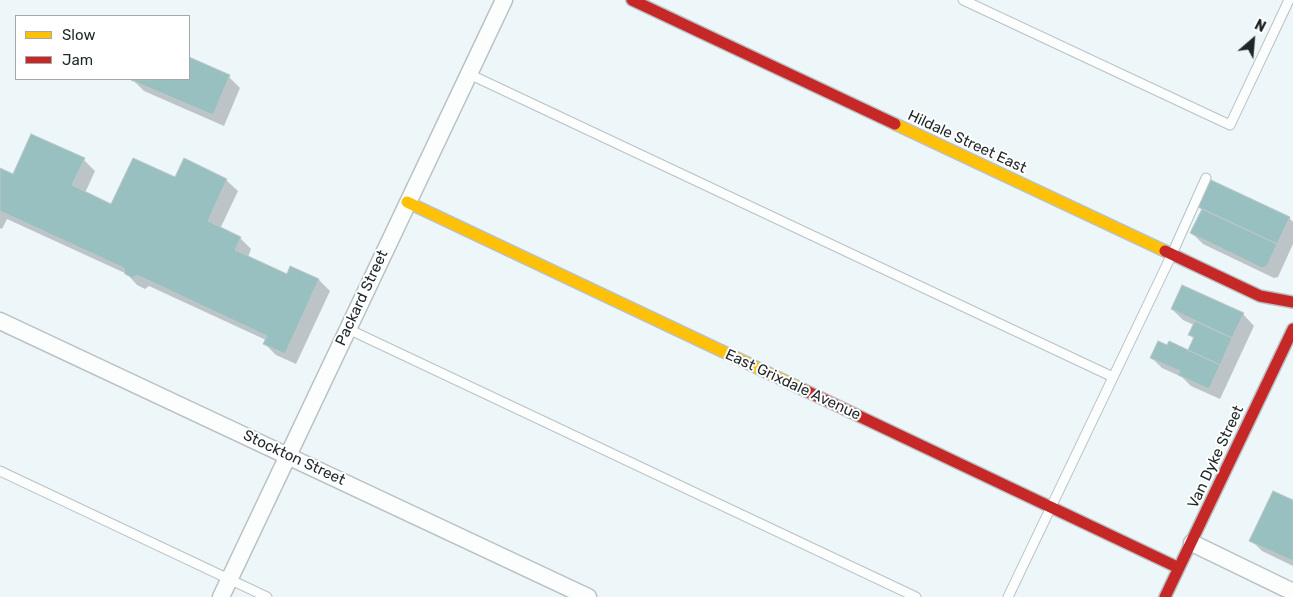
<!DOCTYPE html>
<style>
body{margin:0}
#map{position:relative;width:1293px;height:597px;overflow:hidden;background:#edf6f9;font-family:Rubik,sans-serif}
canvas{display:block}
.legend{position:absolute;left:15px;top:15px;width:175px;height:65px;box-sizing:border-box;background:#fff;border:1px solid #a5a8a9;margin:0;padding:6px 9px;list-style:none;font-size:15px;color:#1e2628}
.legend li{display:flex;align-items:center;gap:10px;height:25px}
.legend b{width:25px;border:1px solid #a5a8a9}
.north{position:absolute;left:1228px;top:15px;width:50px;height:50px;-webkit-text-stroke:4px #fff;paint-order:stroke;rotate:27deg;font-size:14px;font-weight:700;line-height:20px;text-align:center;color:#1e2628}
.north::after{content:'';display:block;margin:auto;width:18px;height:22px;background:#1e2628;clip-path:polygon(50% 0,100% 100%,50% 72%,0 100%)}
</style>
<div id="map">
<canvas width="1293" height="597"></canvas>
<ul class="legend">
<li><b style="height:6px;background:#ffc107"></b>Slow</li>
<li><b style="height:6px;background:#c62828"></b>Jam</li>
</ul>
<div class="north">N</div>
</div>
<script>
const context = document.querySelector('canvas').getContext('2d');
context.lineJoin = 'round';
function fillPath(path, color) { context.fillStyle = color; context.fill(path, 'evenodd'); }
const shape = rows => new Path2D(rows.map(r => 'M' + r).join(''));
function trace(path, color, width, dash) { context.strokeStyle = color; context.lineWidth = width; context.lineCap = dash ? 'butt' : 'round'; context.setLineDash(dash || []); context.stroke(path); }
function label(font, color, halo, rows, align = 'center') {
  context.font = font + ' Rubik,sans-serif'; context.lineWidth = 4; context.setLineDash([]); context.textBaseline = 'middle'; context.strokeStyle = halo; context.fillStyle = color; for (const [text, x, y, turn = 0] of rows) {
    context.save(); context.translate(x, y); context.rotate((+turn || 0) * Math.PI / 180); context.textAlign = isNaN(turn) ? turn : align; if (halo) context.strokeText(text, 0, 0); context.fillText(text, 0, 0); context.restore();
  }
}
fillPath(shape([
 [189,59,229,77,240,88,224,126,144,91,133,80,189,79],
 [84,160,95,171,85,193,112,205,176,179,226,180,238,191,220,229,240,238,251,249,248,257,287,276,291,267,319,280,330,291,296,364,276,355,265,344,266,340,149,286,145,289,137,285,127,274,7,219,2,229,0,228,0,170,13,176],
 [1199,207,1289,218,1293,222,1293,244,1278,277,1274,278,1203,244,1192,233,1202,210],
 [1172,309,1243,314,1254,326,1220,399,1191,386,1182,377,1162,368,1151,357,1188,352,1194,339,1190,335,1194,325,1183,320],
 [1293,502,1293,566,1262,551,1251,540]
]), '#0003');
const building = shape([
 [189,57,230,75,213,115,131,80,189,79,189,57],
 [31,134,85,158,72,185,111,204,133,158,175,177,184,158,227,179,208,221,241,237,235,250,287,274,290,266,319,279,285,354,263,344,267,336,137,275,133,278,125,274,124,268,0,211,0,168,13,174,31,134],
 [1211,180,1290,217,1277,244,1198,207,1211,180],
 [1202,209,1277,244,1267,266,1262,268,1190,233,1202,209],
 [1182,285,1244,313,1232,338,1171,309,1182,285],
 [1195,321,1232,338,1220,365,1188,350,1194,337,1188,335,1195,321],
 [1158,341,1167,345,1169,341,1220,365,1209,389,1178,375,1180,371,1150,358,1158,341],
 [1273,491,1293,500,1293,561,1249,541,1273,491]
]);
fillPath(building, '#98c0c1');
trace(building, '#bdc6c7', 1);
const lane = shape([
 [963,0,1230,125,1289,0],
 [469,74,1113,377],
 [348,329,916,597],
 [0,471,267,597],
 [1008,597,1172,254,1206,178]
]);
const street = shape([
 [0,321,588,597],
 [1192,543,1293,592],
 [221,597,504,0]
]);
const slow = shape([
 [895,124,1165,251],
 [407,202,802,389]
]);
const jam = shape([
 [632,0,895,124],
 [1165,251,1260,296,1293,302],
 [802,389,1179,568],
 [1165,597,1293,329]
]);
trace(lane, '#b9c1c4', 11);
trace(street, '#b9c1c4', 19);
trace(slow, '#b9c1c4', 14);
trace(jam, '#b9c1c4', 14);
trace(lane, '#fcfefe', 9);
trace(street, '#fcfefe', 16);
trace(slow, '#ffc107', 11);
trace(jam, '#c62828', 11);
label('15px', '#1e2628', '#fff', [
 ["Hildale Street East",967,142,25],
 ["Packard Street",362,298,-65],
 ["East Grixdale Avenue",793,385,25],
 ["Van Dyke Street",1216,457,-65],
 ["Stockton Street",294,458,25]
]);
</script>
